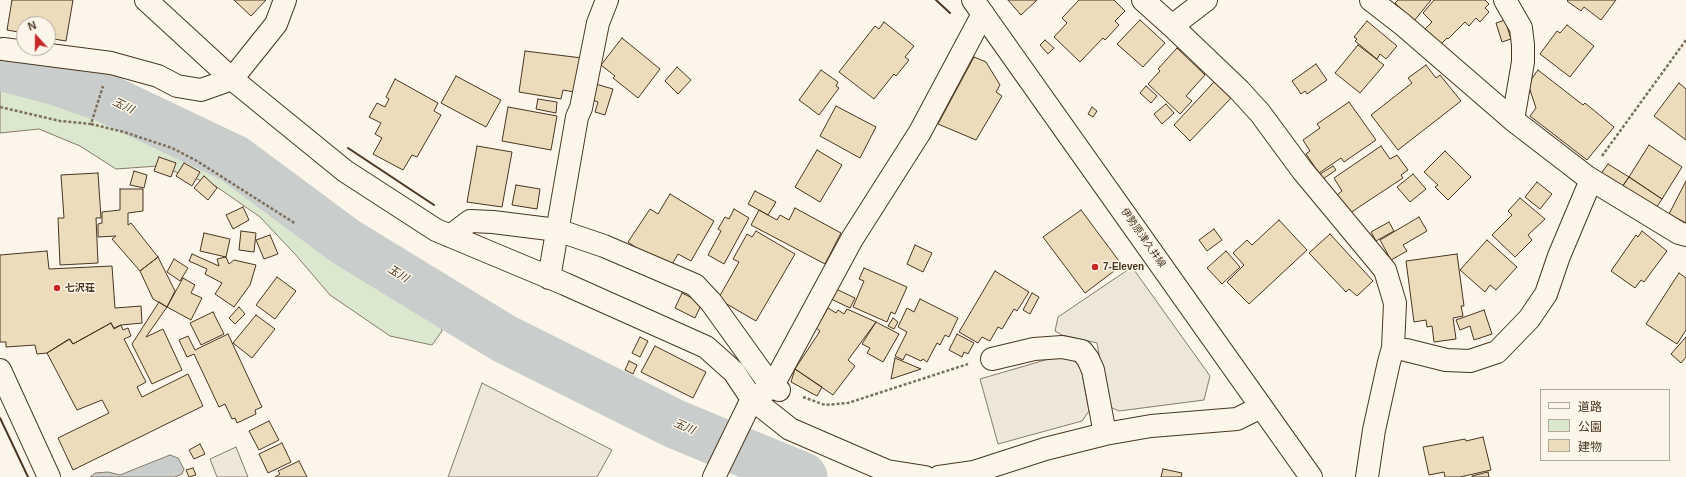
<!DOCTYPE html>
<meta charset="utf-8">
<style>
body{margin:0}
#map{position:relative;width:1686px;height:477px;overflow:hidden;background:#fbf6e9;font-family:Arial,"Noto Sans JP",sans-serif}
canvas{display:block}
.legend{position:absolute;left:1540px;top:389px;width:130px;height:72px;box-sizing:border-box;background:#fbf6e9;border:1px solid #b4a999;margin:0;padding:5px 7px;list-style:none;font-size:12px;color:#4a3520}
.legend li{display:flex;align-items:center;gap:8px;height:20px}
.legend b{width:20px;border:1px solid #b4a999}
.north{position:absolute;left:16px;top:16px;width:40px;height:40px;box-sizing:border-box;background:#fbf6e9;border:1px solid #b4a999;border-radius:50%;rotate:339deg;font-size:11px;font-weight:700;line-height:16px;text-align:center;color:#4a3520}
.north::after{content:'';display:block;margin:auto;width:14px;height:18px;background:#c62828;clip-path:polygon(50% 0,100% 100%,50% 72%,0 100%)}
</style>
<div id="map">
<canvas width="1686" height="477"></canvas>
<ul class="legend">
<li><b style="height:5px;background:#fbf6e9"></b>道路</li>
<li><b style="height:11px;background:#dce7d0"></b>公園</li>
<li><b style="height:11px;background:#ecdcbc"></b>建物</li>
</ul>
<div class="north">N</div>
</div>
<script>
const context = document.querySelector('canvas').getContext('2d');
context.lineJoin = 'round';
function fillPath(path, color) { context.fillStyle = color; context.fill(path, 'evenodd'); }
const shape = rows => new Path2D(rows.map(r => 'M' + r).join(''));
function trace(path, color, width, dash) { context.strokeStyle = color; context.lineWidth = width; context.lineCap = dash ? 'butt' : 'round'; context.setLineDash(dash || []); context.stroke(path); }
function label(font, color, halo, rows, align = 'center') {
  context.font = font + ' Arial,"Noto Sans JP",sans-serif'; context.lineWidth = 3; context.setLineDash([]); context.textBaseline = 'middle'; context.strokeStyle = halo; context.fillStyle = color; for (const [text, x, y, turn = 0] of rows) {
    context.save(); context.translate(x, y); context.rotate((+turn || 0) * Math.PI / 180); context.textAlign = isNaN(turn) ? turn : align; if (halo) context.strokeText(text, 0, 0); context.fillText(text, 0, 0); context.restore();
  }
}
const green = shape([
 [0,55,30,61,70,74,93,84,103,112,131,134,215,161,247,180,305,221,437,311,442,331,432,345,390,336,330,295,294,253,260,217,214,185,158,166,116,169,80,146,39,129,0,133,0,55]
]);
fillPath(green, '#dce7d0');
trace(green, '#887966', 1);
const parking = shape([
 [1132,267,1210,376,1204,400,1119,411,1108,406,1097,343,1062,335,1055,331,1058,317,1132,267],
 [1059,356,1071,358,1081,367,1089,411,1082,421,998,444,980,379,1059,356],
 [482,383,612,450,597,477,448,477,482,383],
 [236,447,248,477,217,477,210,459,236,447]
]);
fillPath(parking, '#ede7d9');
trace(parking, '#887966', 1);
const water = shape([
 [170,455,178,458,184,469,182,474,175,477,90,477,95,473,108,472,120,475,170,455]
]);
fillPath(water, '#c9cecd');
trace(water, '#887966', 1);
trace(shape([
 [0,66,53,80,106,98,234,159,346,242,503,338,675,424,803,477]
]), '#c9cecd', 49);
const building = shape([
 [12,0,73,0,66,41,48,38,48,24,24,24,24,33,7,30,12,0],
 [234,0,266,0,251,16,234,0],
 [1008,0,1037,0,1021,15,1008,0],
 [1079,0,1114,0,1125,11,1115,21,1119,25,1105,40,1103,38,1080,62,1054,37,1067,23,1062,18,1079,0],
 [1398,0,1431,0,1414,21,1395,3,1398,0],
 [1434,0,1485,0,1489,4,1485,8,1489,12,1480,22,1476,18,1469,26,1465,22,1448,39,1447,38,1441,44,1425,29,1432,22,1423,13,1434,0],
 [1568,0,1616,0,1601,20,1584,7,1581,11,1567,1,1568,0],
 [1140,20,1165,43,1143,67,1117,44,1140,20],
 [1505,20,1511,39,1502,42,1496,23,1505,20],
 [1367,21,1397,46,1386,59,1380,54,1377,59,1355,41,1357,39,1354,37,1367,21],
 [884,22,914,46,905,57,909,60,896,76,894,74,874,99,839,72,875,26,879,29,884,22],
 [1567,25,1594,46,1570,77,1540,54,1557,31,1560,33,1567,25],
 [622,38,660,69,638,98,613,78,615,76,601,65,622,38],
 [1045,40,1054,48,1048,54,1040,45,1045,40],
 [1358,45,1384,65,1360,93,1335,73,1358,45],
 [1177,48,1205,75,1186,96,1192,101,1180,114,1148,84,1160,71,1158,69,1177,48],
 [525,51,582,58,574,92,563,90,561,99,519,92,525,51],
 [974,57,986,62,1000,85,996,92,1002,96,976,140,938,124,974,57],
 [1316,64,1327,80,1307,94,1305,91,1301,94,1292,81,1316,64],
 [1426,65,1436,78,1440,75,1461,101,1398,150,1371,115,1412,83,1408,78,1426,65],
 [677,67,691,80,678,94,665,81,677,67],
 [821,70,838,82,836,86,839,88,819,115,799,100,821,70],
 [1538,70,1583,105,1585,103,1614,127,1587,160,1530,116,1536,108,1528,84,1538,70],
 [456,76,501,100,486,127,441,103,456,76],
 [395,79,438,103,434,111,441,115,417,157,412,155,403,170,373,154,382,138,375,134,381,123,369,117,377,103,385,107,389,99,386,97,395,79],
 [1214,82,1231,98,1190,141,1174,125,1214,82],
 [592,83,613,89,605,115,595,112,598,102,587,98,592,83],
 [1679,83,1686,89,1686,140,1654,116,1679,83],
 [1146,86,1157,96,1151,103,1140,93,1146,86],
 [538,99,557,102,556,113,536,109,538,99],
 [1349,102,1376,140,1344,162,1341,158,1319,173,1306,154,1310,151,1303,140,1320,128,1317,124,1349,102],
 [1166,104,1174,113,1162,124,1154,114,1166,104],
 [836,106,876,127,860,158,820,136,836,106],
 [508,107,557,116,551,150,502,141,508,107],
 [1092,107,1097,111,1093,117,1088,114,1092,107],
 [1649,145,1682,167,1662,199,1629,177,1649,145],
 [477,146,512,152,502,207,467,202,477,146],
 [1381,146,1390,159,1397,155,1408,170,1401,175,1403,178,1350,213,1337,195,1342,191,1334,178,1381,146],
 [817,150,842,165,820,202,795,187,817,150],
 [1445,151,1471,177,1448,200,1435,187,1438,185,1424,172,1445,151],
 [159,157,176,163,171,177,154,171,159,157],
 [184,163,200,172,192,186,176,176,184,163],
 [1608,164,1629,177,1622,187,1600,175,1608,164],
 [1333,166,1336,170,1320,181,1317,176,1333,166],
 [134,171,147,175,144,188,130,185,134,171],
 [98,173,101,218,96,218,98,263,60,265,58,218,64,218,61,175,98,173],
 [1413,174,1426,189,1410,202,1397,187,1413,174],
 [204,176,217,188,208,200,194,188,204,176],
 [1629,177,1662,199,1656,208,1622,187,1629,177],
 [1686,181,1686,223,1669,214,1686,181],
 [1537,182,1552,194,1540,209,1525,197,1537,182],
 [516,185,540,189,537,209,512,205,516,185],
 [120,189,143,189,143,211,128,213,128,225,131,223,158,257,140,271,112,239,116,236,98,237,98,224,102,223,102,212,120,210,120,189],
 [755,191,776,202,768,215,748,204,755,191],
 [670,194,714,221,691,261,678,254,671,266,648,253,647,255,628,242,650,209,658,214,670,194],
 [1520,198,1545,219,1528,235,1532,240,1515,257,1492,235,1512,215,1508,211,1520,198],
 [243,207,249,220,233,229,226,215,243,207],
 [795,208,841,233,825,264,751,225,759,210,777,220,780,215,789,220,795,208],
 [734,209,749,218,724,264,708,255,721,231,718,229,725,217,729,219,734,209],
 [1081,210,1122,265,1085,293,1043,237,1081,210],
 [1419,217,1427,231,1403,245,1407,251,1391,260,1380,240,1419,217],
 [1279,220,1307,250,1249,304,1227,282,1244,265,1233,253,1247,240,1252,245,1279,220],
 [1389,222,1394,231,1376,241,1371,232,1389,222],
 [1214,229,1222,240,1207,251,1199,240,1214,229],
 [241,231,256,233,254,252,239,250,241,231],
 [756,231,795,254,756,321,718,299,739,262,733,259,747,234,752,237,756,231],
 [1642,231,1667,251,1644,282,1641,280,1635,288,1611,271,1636,235,1638,237,1642,231],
 [204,233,230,239,226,257,200,251,204,233],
 [1330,234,1373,281,1357,296,1349,289,1346,292,1309,253,1330,234],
 [270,235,278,254,264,259,256,240,270,235],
 [1487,240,1517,267,1496,290,1490,285,1485,292,1460,270,1487,240],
 [915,245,932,253,923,272,907,264,915,245],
 [47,251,49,269,112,266,115,308,141,306,142,323,121,325,114,328,111,323,73,344,69,339,47,353,37,354,35,345,6,347,6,342,0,342,0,255,47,251],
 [1226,251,1240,267,1222,284,1207,268,1226,251],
 [192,254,219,266,217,259,226,257,229,264,234,260,256,265,250,285,234,307,215,294,222,283,205,274,207,269,189,261,192,254],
 [1457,254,1464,306,1461,306,1463,316,1453,318,1456,339,1434,342,1432,326,1427,327,1426,320,1414,322,1406,261,1457,254],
 [158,257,175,291,167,307,153,299,140,271,158,257],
 [174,259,188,268,180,281,167,272,174,259],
 [864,268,907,287,895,314,891,312,887,322,853,307,864,281,859,279,864,268],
 [995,271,1029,292,1017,311,1014,309,1002,329,998,327,990,341,982,337,978,343,959,332,995,271],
 [1679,273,1686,278,1686,330,1677,344,1646,324,1679,273],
 [277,277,296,291,275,319,256,305,277,277],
 [183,278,195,285,191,293,202,298,191,320,167,307,183,278],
 [836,289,855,298,850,308,831,299,836,289],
 [682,293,702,303,695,318,675,308,682,293],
 [1032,293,1039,297,1030,314,1023,310,1032,293],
 [920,299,958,318,949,337,945,335,940,345,937,343,927,362,923,359,921,361,906,354,903,360,895,356,907,332,898,327,907,308,914,312,920,299],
 [159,302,167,307,146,337,163,329,182,370,152,384,132,344,159,302],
 [239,307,245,314,235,324,229,318,239,307],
 [828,308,836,313,838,310,844,314,847,309,876,322,848,360,855,366,833,395,795,369,820,331,816,328,828,308],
 [1484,310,1492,334,1474,340,1470,326,1460,330,1456,320,1484,310],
 [213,312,224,334,201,345,190,323,213,312],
 [256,315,275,329,252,358,233,343,256,315],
 [893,318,898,322,894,329,888,326,893,318],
 [876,322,899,334,883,362,867,353,870,348,862,344,876,322],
 [111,323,114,329,121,325,123,330,128,328,131,336,124,339,146,382,137,387,142,397,188,374,203,406,73,470,58,438,109,413,102,400,77,410,47,353,70,339,73,344,111,323],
 [228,334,262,407,255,410,256,414,237,423,235,418,232,419,225,404,219,407,194,354,187,357,179,340,188,336,195,350,228,334],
 [957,334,974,343,968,354,964,352,962,357,949,350,957,334],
 [640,337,648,341,640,357,632,353,640,337],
 [1686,337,1686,357,1681,363,1671,354,1686,337],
 [655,346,706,372,693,398,641,372,655,346],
 [895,358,921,369,891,379,895,358],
 [629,361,637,365,633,374,625,370,629,361],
 [795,369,822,387,817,396,791,382,795,369],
 [269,421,279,440,259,450,249,431,269,421],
 [1483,437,1491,470,1460,477,1445,477,1444,472,1429,475,1423,447,1465,439,1466,441,1483,437],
 [282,443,291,462,268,473,259,454,282,443],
 [200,444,205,454,194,459,189,450,200,444],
 [299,461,307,477,275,477,280,474,278,471,299,461],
 [193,468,196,475,189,477,186,470,193,468],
 [1163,469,1182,473,1181,477,1161,477,1163,469],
 [1488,472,1489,477,1472,477,1472,476,1488,472]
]);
fillPath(building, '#ecdcbc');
trace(building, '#4a3520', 1);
const minor = shape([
 [146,0,232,79,345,171,436,230,565,284,706,347,734,372,752,399,790,429,887,471,925,477],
 [1143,0,1172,26,1239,90,1260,113,1302,170,1385,270,1395,303,1393,348,1389,362,1374,430,1367,477],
 [1371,0,1402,24,1513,120,1587,177,1679,233,1686,235],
 [1505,0,1521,28,1523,45,1523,62,1513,120],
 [1172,26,1206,0],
 [3,49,111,63,158,76,177,86,201,90,232,79,276,24,285,0],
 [450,236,470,221,493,222,557,230,604,246,695,285,711,302,772,387,779,390],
 [549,278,577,117,581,108,598,23,607,0],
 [1393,348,1406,350,1446,360,1470,361,1497,352,1529,319,1546,294,1559,256,1591,180],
 [992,359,1034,349,1062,347,1082,351,1088,359,1093,370,1105,434],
 [0,370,49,477],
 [714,477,752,399,772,387,852,239,920,132,983,14],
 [939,477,974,472,1045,449,1105,434,1151,426,1237,419,1261,407]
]);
const major = shape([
 [973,0,1311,477]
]);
trace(minor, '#4a3520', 24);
trace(major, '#4a3520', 24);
trace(shape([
 [0,107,60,121,91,124,103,86],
 [91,124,124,132,172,148,197,161,296,224],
 [1602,156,1686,40],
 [803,397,825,405,848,403,968,364]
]), '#7f6f5c', 2.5, [3, 2]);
trace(minor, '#fbf6e9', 22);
trace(major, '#fbf6e9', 22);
trace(shape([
 [936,0,950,13],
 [348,148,434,205],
 [0,418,28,477]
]), '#4a3520', 2);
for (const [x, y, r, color] of [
 [1095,267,4,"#c62828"],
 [57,288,4,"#c62828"]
]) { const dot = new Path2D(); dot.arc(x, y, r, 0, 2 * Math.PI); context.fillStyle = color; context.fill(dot); trace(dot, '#fbf6e9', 1.5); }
label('10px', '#4a3520', '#fbf6e9', [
 ["伊勢原津久井線",1143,238,55]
]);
label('bold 10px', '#4a3520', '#fbf6e9', [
 ["7-Eleven",1103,267],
 ["七沢荘",65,288]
], 'left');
label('italic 11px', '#4a3520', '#fbf6e9', [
 ["玉川",123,106,26],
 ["玉川",398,274,31],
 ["玉川",684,427,23]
]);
</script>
